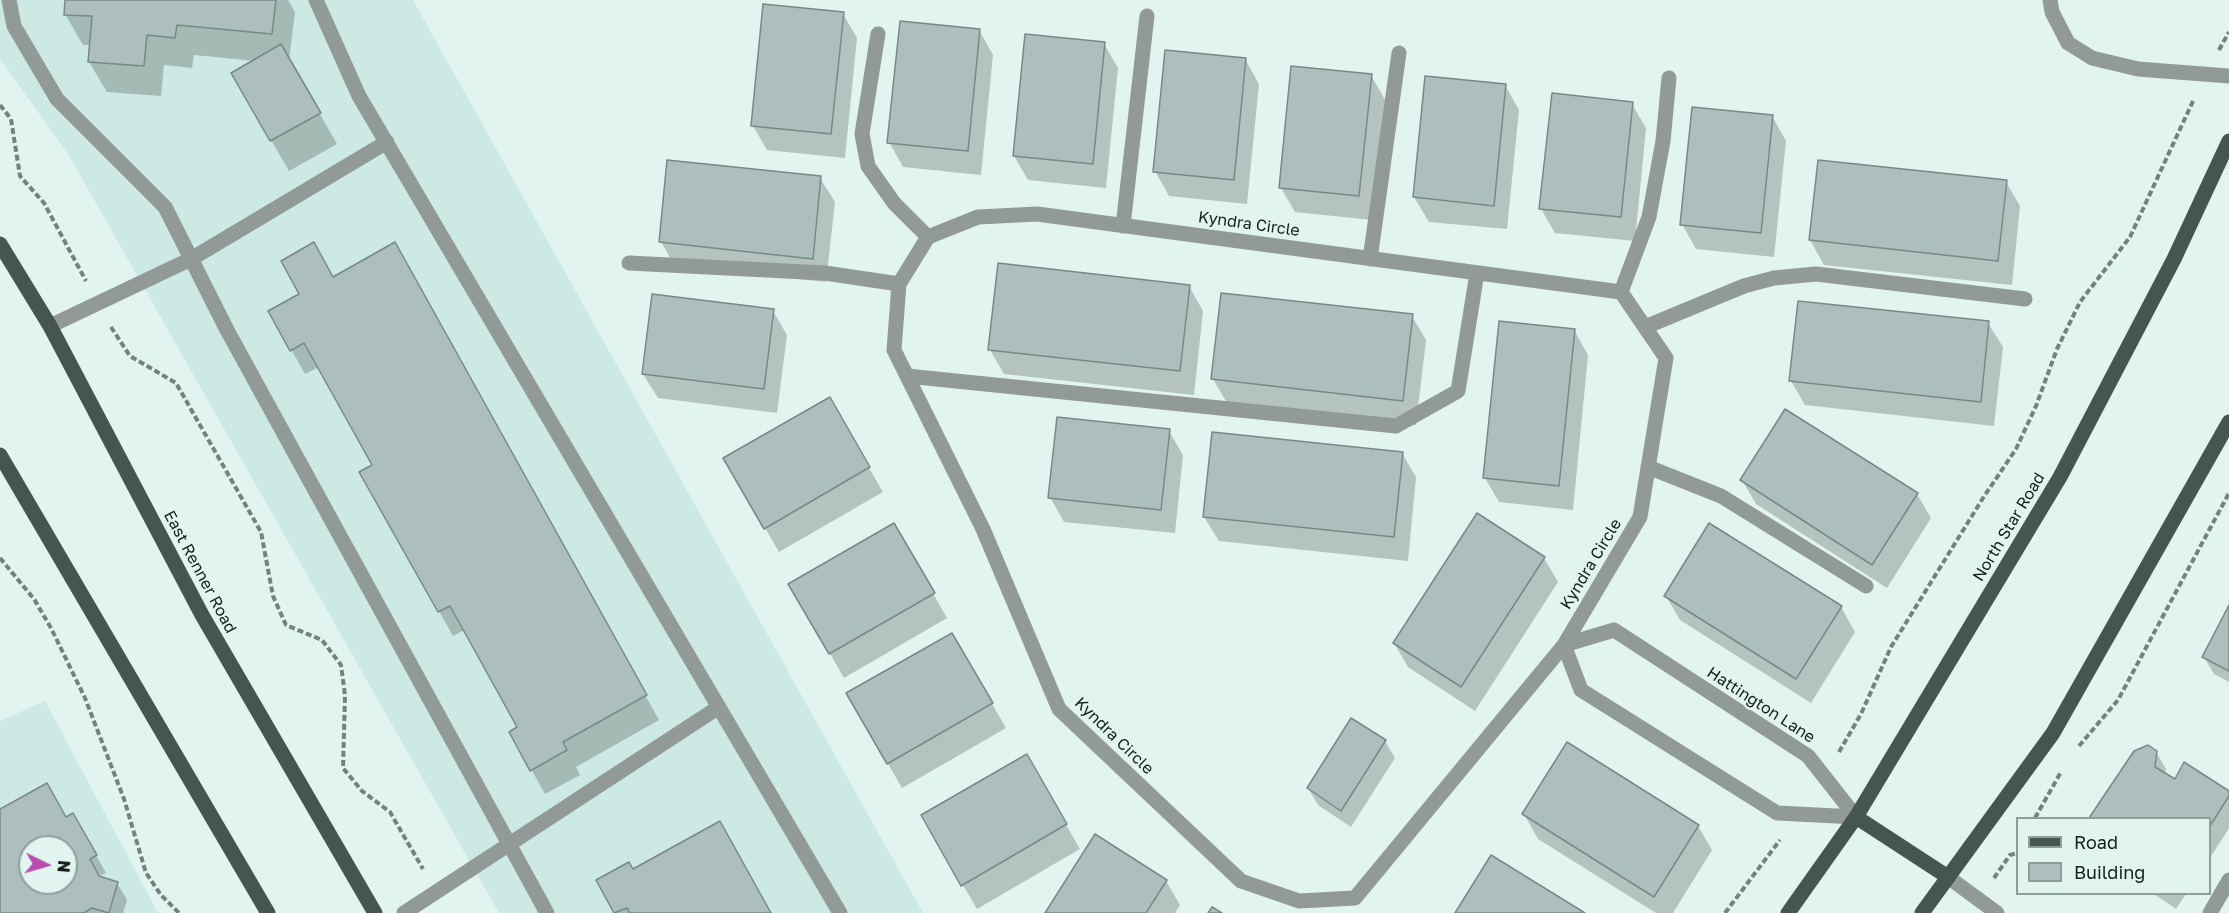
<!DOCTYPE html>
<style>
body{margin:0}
#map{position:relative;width:2229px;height:913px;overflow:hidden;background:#e1f4f0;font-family:"Golos Text",sans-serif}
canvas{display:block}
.legend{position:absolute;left:2016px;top:817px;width:195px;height:78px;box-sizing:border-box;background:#e1f4f0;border:2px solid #909e9b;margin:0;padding:8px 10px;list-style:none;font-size:18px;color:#161d1b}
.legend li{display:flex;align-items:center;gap:12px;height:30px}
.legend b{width:30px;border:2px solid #909e9b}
.north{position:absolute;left:18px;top:835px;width:60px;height:60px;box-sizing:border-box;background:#e1f4f0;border:2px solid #909e9b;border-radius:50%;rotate:95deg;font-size:16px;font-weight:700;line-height:24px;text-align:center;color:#161d1b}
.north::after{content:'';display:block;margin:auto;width:21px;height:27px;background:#b94dad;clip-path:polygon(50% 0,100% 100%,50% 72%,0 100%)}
</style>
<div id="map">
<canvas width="2229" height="913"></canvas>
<ul class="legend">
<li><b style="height:8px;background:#475552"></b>Road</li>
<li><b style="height:16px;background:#adbfbc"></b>Building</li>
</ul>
<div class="north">N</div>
</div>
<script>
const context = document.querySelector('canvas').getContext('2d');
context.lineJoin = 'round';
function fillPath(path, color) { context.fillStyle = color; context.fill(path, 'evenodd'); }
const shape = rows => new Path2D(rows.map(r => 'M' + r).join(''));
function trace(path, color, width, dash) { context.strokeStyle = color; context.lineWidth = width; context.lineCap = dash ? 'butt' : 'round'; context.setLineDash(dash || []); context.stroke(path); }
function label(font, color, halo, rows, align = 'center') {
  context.font = font + ' "Golos Text",sans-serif'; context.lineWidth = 5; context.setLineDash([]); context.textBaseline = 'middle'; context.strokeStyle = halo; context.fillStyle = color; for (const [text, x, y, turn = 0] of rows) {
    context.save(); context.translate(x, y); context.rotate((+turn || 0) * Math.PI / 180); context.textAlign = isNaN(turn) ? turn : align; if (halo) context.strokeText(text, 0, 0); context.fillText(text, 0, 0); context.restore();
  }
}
fillPath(shape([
 [0,0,413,0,923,913,499,913,68,154,0,59],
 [45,701,158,913,0,913,0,721],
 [30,847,66,847,66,883,30,883]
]), '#cce9e3');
fillPath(shape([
 [66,0,288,0,295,12,289,60,337,144,289,171,233,74,255,61,194,55,192,68,164,65,161,96,107,92,89,62,91,45,83,45,65,14],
 [843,14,857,38,845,158,767,150,753,126],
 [979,30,993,55,981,175,903,167,889,142],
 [1104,44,1118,68,1106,188,1028,180,1014,156],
 [1245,59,1259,84,1247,204,1169,196,1155,171],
 [1371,75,1385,100,1372,220,1295,212,1281,188],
 [1505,85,1519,110,1507,229,1429,222,1414,197],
 [1632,104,1646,128,1635,241,1555,233,1541,209],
 [1772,116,1786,141,1774,257,1696,249,1682,224],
 [1819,161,2006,182,2020,206,2012,285,1824,265,1810,240],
 [820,178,835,202,826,282,675,266,661,242],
 [408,268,659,720,576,767,580,775,545,794,511,733,519,727,464,630,453,636,361,472,374,465,319,367,305,374,270,312,333,279],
 [1189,286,1203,311,1194,395,1004,374,990,350],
 [773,311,787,335,777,413,658,398,643,374],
 [1412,316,1426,340,1416,425,1227,403,1213,379],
 [1988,323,2003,347,1994,426,1805,405,1791,381],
 [1574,330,1588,355,1573,510,1499,502,1485,478],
 [829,399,883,492,779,552,725,459],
 [1169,431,1183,455,1175,533,1064,522,1050,497],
 [1402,453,1416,477,1408,561,1219,541,1204,517],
 [1742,480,1917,494,1931,518,1887,588,1756,504],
 [894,525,947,618,844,678,790,584],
 [1544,558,1558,582,1475,711,1408,667,1394,643],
 [1666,596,1841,607,1855,632,1811,703,1680,620],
 [2229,608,2229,682,2214,674,2204,657],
 [952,635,1006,728,902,788,848,694],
 [1385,741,1395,758,1351,827,1318,805,1308,788],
 [2135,752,2156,752,2166,769,2165,775,2175,781,2229,793,2229,828,2210,858,2210,818,2091,818],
 [1026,756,1080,849,977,909,923,816],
 [0,811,66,819,73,815,106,873,97,877,117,883,127,900,123,913,0,913],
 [30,847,66,847,66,883,30,883],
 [1524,814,1698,826,1712,850,1673,913,1656,913,1538,839],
 [598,881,770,913,615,913],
 [1166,881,1180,905,1175,913,1047,913],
 [2154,894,2186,894,2176,909]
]), '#0003');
const building = shape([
 [65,0,276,0,272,34,177,25,175,38,147,35,144,66,88,62,92,16,64,15,65,0],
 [763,4,844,12,831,134,751,126,763,4],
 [900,21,980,29,968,151,887,143,900,21],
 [1025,34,1105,42,1093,164,1013,156,1025,34],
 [281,44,321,113,270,141,231,73,281,44],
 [1165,50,1246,58,1234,180,1153,172,1165,50],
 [1291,66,1372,74,1359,196,1279,188,1291,66],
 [1425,76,1506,84,1494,206,1413,197,1425,76],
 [1552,93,1633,102,1621,217,1539,209,1552,93],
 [1692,107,1773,115,1761,233,1680,225,1692,107],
 [667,160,821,176,813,259,659,242,667,160],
 [1818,160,2007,180,1998,261,1809,240,1818,160],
 [314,242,333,277,395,242,647,695,563,742,567,750,530,771,509,732,517,727,450,606,438,612,359,472,372,465,304,343,290,351,268,311,299,294,281,261,314,242],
 [998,263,1190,285,1180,371,988,350,998,263],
 [1221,293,1413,314,1403,401,1211,379,1221,293],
 [652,294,774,309,764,389,642,374,652,294],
 [1798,301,1989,321,1981,402,1789,381,1798,301],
 [1499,321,1575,329,1559,486,1483,478,1499,321],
 [830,397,870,467,764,529,723,458,830,397],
 [1785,409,1918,493,1872,565,1740,480,1785,409],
 [1057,417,1170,429,1161,510,1048,498,1057,417],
 [1212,432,1403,452,1394,537,1203,517,1212,432],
 [1477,513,1545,557,1461,687,1393,643,1477,513],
 [894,523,935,593,829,654,788,584,894,523],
 [1709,523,1842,606,1796,679,1664,596,1709,523],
 [2229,605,2229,671,2202,657,2229,605],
 [952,633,993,703,887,764,846,693,952,633],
 [1351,718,1386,740,1341,811,1307,788,1351,718],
 [1567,742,1699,825,1654,897,1522,814,1567,742],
 [2148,745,2157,751,2155,767,2175,779,2184,762,2229,791,2229,796,2210,826,2210,818,2089,818,2134,751,2148,745],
 [1027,754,1067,824,961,886,921,815,1027,754],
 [47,783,66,817,73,813,97,855,90,859,99,876,118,882,109,913,92,908,84,913,0,913,0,809,47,783],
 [30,847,66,847,66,883,30,883,30,847],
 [720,821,771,913,630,913,627,908,614,913,596,880,629,862,633,869,720,821],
 [1095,834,1167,880,1146,913,1045,913,1095,834],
 [1491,855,1585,913,1455,913,1491,855],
 [1212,907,1222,913,1208,913,1212,907]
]);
fillPath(building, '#adbfbc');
trace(building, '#778985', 1.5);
trace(shape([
 [2219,50,2229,32],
 [0,105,11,119,20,176,44,203,86,281],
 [111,327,130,356,176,383,261,532,273,596,286,625,322,640,341,665,345,695,343,768,362,791,390,812,423,869],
 [0,558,34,599,51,628,85,698,124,799,146,873,161,895,179,913],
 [2079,746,2118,700,2229,493],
 [1839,752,1861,714,1891,647,1983,498,2016,449,2036,406,2057,349,2080,302,2130,237,2194,99],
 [2035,818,2061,772],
 [1994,878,2010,855,2018,853],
 [1725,913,1780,840]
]), '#74817e', 4, [6, 3]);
trace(shape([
 [9,0,14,26,57,99,165,207,227,330,547,913],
 [316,0,359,96,840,913],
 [2050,0,2052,12,2068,43,2092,58,2138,69,2229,76],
 [878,34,862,134,868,166,894,203,928,237],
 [1037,214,1621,292,1666,358,1640,517,1564,645,1355,898,1299,901,1241,881,1059,709,983,529,894,350,899,284,928,237,978,217,1037,214],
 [1123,226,1147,16],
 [1370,259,1399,53],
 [629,263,825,273,899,284],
 [1621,292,1649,217,1663,141,1669,78],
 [50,326,191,259,387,142],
 [1645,327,1744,286,1774,278,1816,274,2025,299],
 [907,376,1396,426,1458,391,1477,273],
 [1648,467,1721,496,1866,586],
 [1614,630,1808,756,1856,817,1777,813,1581,690,1564,645,1614,630],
 [1948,877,1997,913],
 [404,913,719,707],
 [2210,913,2229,880]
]), '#929a98', 15);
trace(shape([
 [0,244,50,326,202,615,375,913],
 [0,455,268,913],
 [1856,817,1948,877],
 [1788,913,1856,817,2060,477,2174,259,2229,141],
 [1922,913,2053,733,2229,422]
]), '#475552', 15);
label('16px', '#161d1b', '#e1f4f0', [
 ["Kyndra Circle",1249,224,8],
 ["North Star Road",2009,527,-59],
 ["Kyndra Circle",1591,564,-59],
 ["East Renner Road",200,572,62],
 ["Hattington Lane",1761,705,33],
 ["Kyndra Circle",1114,736,44]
]);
</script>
